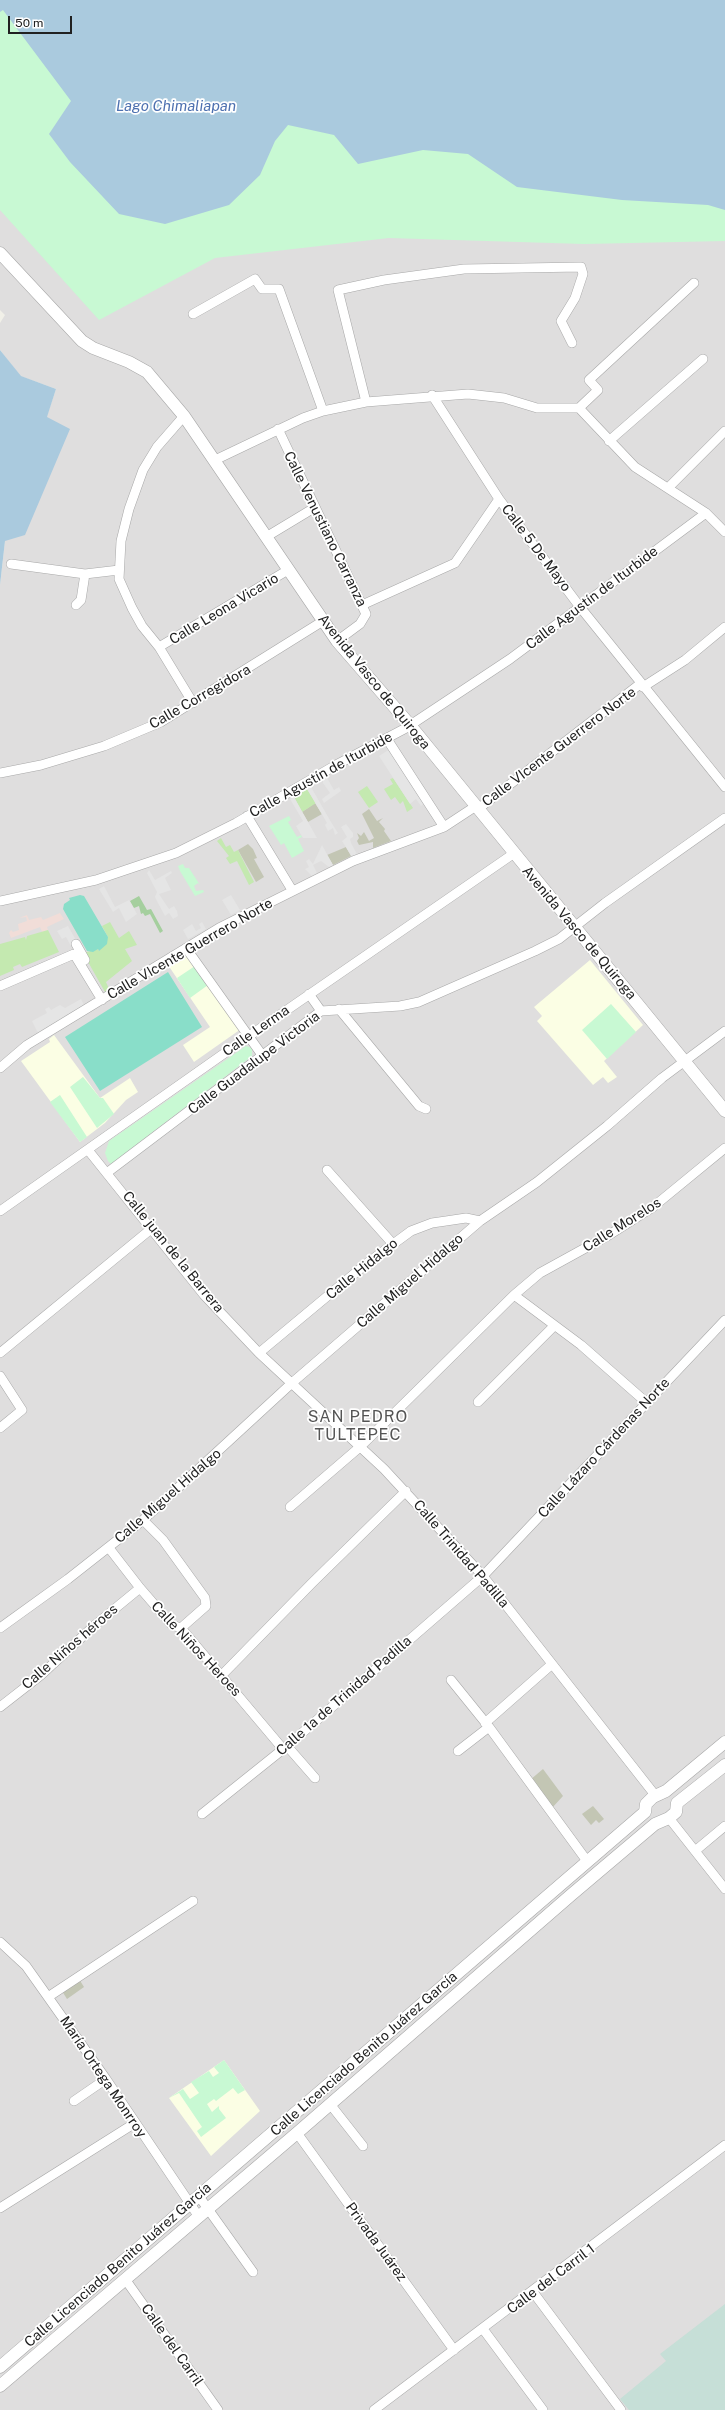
<!DOCTYPE html>
<meta charset="utf-8">
<style>
body{margin:0}
#map{position:relative;width:725px;height:2410px;overflow:hidden;background:#f1f0e8;font-family:"Public Sans",sans-serif}
canvas{display:block}
.scale{position:absolute;left:8px;top:16px;width:64px;height:18px;box-sizing:border-box;border:2px solid #212121;border-top:0;padding-left:5px;font-size:12px;line-height:14px;white-space:nowrap;color:#212121;-webkit-text-stroke:3px #fff;paint-order:stroke}
</style>
<div id="map">
<canvas width="725" height="2410"></canvas>
<div class="scale">50 m</div>
</div>
<script>
const context = document.querySelector('canvas').getContext('2d');
context.lineJoin = 'round';
function fillPath(path, color) { context.fillStyle = color; context.fill(path, 'evenodd'); }
const shape = rows => new Path2D(rows.map(r => 'M' + r).join(''));
function trace(path, color, width, dash) { context.strokeStyle = color; context.lineWidth = width; context.lineCap = dash ? 'butt' : 'round'; context.setLineDash(dash || []); context.stroke(path); }
function label(font, color, halo, rows, align = 'center') {
  context.font = font + ' "Public Sans",sans-serif'; context.lineWidth = 3.5; context.setLineDash([]); context.textBaseline = 'middle'; context.strokeStyle = halo; context.fillStyle = color; for (const [text, x, y, turn = 0] of rows) {
    context.save(); context.translate(x, y); context.rotate((+turn || 0) * Math.PI / 180); context.textAlign = isNaN(turn) ? turn : align; if (halo) context.strokeText(text, 0, 0); context.fillText(text, 0, 0); context.restore();
  }
}
fillPath(shape([
 [0,12,725,210,725,2410,0,2410,0,585,5,541,56,389,20,376,0,350,0,323,5,315,0,310]
]), '#dfdede');
fillPath(shape([
 [60,913,64,919,47,927,48,930,42,932,40,927,11,938,9,933,11,930,13,932,19,930,18,924,27,921,26,917,19,918,27,915,29,920,41,917,43,920]
]), '#f1ddd8');
fillPath(shape([
 [186,954,241,1029,194,1062,183,1045,210,1027,168,965],
 [590,960,643,1025,604,1061,617,1077,608,1083,603,1077,593,1085,537,1021,542,1016,534,1007],
 [54,1035,100,1098,130,1078,138,1092,126,1100,105,1123,80,1142,21,1061,50,1042,49,1039],
 [224,2060,260,2111,211,2156,169,2098]
]), '#fbfee4');
fillPath(shape([
 [315,803,322,814,308,822,302,812],
 [369,809,377,821,383,818,379,822,385,829,384,831,391,841,373,848,373,842,359,845,357,841,359,838,357,833,361,836,364,832,369,841,374,838,362,814],
 [248,844,253,849,257,858,254,859,264,877,256,882,238,850],
 [346,847,351,856,333,865,327,855],
 [543,1769,563,1796,551,1809,530,1780],
 [593,1806,604,1819,599,1823,596,1820,591,1825,582,1814],
 [79,1979,84,1987,67,1999,62,1991]
]), '#c3c6b4');
fillPath(shape([
 [393,778,413,808,407,812,403,801,400,804,395,797,391,800,384,789,393,784,390,779],
 [367,786,378,802,369,808,358,792],
 [307,789,316,803,302,812,294,797],
 [221,838,226,847,230,845,234,852,238,850,254,882,249,885,237,861,230,864,226,858,229,856,217,841],
 [110,922,119,938,129,931,137,945,125,949,132,961,106,982,109,989,105,992,83,953,98,949,99,951,108,937,102,926],
 [48,930,59,952,22,967,20,964,13,967,14,970,0,976,0,944,25,937,26,940,27,936]
]), '#c4e9b0');
fillPath(shape([
 [139,896,147,910,151,909,163,931,160,933,150,914,145,916,143,913,141,914,139,906,134,908,130,901]
]), '#a5cf9e');
fillPath(shape([
 [725,2304,725,2410,629,2410,620,2399,666,2361,660,2354]
]), '#c6dfd7');
fillPath(shape([
 [0,0,725,0,725,241,584,244,389,238,215,258,99,320,0,210],
 [289,816,291,820,288,822,297,837,301,835,302,837,298,839,304,851,292,858,284,843,281,845,269,826],
 [183,864,185,868,189,868,200,885,198,883,194,886,196,891,203,890,204,892,195,896,180,871,178,866],
 [195,966,208,985,190,998,177,978],
 [611,1004,636,1032,607,1059,582,1030],
 [246,1046,252,1048,252,1056,111,1164,108,1161,105,1153,109,1141],
 [83,1077,100,1098,103,1098,114,1114,97,1128,70,1087],
 [60,1095,87,1137,80,1142,50,1102],
 [224,2060,245,2090,238,2094,233,2088,216,2101,214,2099,207,2104,212,2112,219,2106,219,2109,226,2118,201,2137,197,2131,202,2127,179,2093,169,2098,183,2089,190,2099,199,2093,191,2082,209,2071,213,2077,219,2073,214,2067]
]), '#c8f9d3');
fillPath(shape([
 [80,895,84,896,108,937,107,944,99,951,98,949,93,952,87,951,63,909,64,904,70,900,69,898],
 [168,972,202,1027,100,1091,65,1037]
]), '#89dec9');
fillPath(shape([
 [390,749,425,803,421,806,416,799,410,804,379,756],
 [327,778,334,790,339,787,341,791,324,803,322,799,330,793,323,783,323,780],
 [311,787,331,822,338,833,335,835,333,828,328,831,325,825,327,823,307,789],
 [294,797,308,822,317,838,303,838,296,826,303,821,290,799],
 [346,824,353,833,353,837,350,839,351,843,358,856,352,857,342,841,347,837,341,827],
 [322,845,333,865,329,867,321,861,313,865,317,873,312,876,305,869,309,867,306,861,309,859,313,864],
 [149,870,155,880,171,871,172,873,165,878,171,890,159,894,169,909,174,906,177,911,178,916,173,919,169,913,165,916,158,903,155,897,157,892,147,873],
 [104,886,115,907,129,900,137,914,126,922,119,908,113,912,99,889],
 [231,895,240,910,231,915,222,900],
 [202,922,206,929,188,939,183,930,192,924,196,931,201,928,199,924],
 [68,926,77,942,71,946,66,937,62,939,57,931],
 [81,999,84,1005,65,1016,66,1018,39,1033,37,1031,32,1021,47,1013,45,1009,49,1007,51,1010,60,1005,65,1008]
]), '#e5e5e5');
fillPath(shape([
 [0,0,725,0,725,210,708,205,622,200,517,187,468,154,423,150,358,164,334,135,288,125,275,141,260,175,229,205,165,224,119,214,70,162,49,134,71,101,3,10,0,12],
 [0,350,21,376,56,389,47,417,70,429,25,535,5,541,0,585]
]), '#aacade');
const minor = shape([
 [193,314,255,279,262,289,279,289,323,411],
 [432,395,499,499,580,607,725,787],
 [366,402,338,290,384,280,464,269,581,267,583,274,575,298,561,321,572,343],
 [579,408,635,467,706,513,725,532],
 [579,408,598,390,589,380,694,283],
 [184,416,157,447,143,470,129,509,121,541,119,579,132,608,142,626,159,647,288,570],
 [278,429,366,614,360,624,337,641],
 [609,441,703,359],
 [215,460,303,418,323,411,366,402,468,394,504,398,537,408,579,408],
 [668,488,725,431],
 [266,537,314,508],
 [11,564,85,574,119,570],
 [76,605,81,600,85,574],
 [362,605,455,563,499,499],
 [159,647,193,703],
 [643,687,685,660,725,627],
 [387,739,444,827],
 [0,773,41,765,104,746,161,722,323,621],
 [478,809,640,684],
 [247,816,292,890],
 [0,901,96,880,176,853,236,823,336,765,406,728,510,659,706,513],
 [76,944,85,960],
 [186,948,262,1055],
 [0,986,74,954,102,1000],
 [309,994,321,1011],
 [339,1009,419,1106,426,1109],
 [0,1068,27,1045,219,928,353,861,444,827,476,806],
 [88,1150,204,1295,259,1353,384,1469,483,1576,655,1795],
 [327,1170,392,1243],
 [108,1172,321,1011,400,1006,419,1002,535,951,559,939,605,903,725,818],
 [0,1211,239,1043,513,854],
 [514,1295,581,1345,647,1403],
 [0,1353,151,1229],
 [259,1353,366,1264,411,1231,432,1223,446,1221,466,1218,480,1221],
 [0,1376,22,1410,0,1428],
 [478,1402,554,1326],
 [290,1507,361,1446,514,1295,540,1273,609,1235,653,1207,725,1148],
 [143,1520,163,1540,205,1598,206,1606,181,1628],
 [109,1548,140,1588,172,1625,181,1628,283,1749],
 [0,1628,68,1579,143,1520,293,1382,480,1221,537,1182,607,1126,662,1078,725,1031],
 [222,1675,312,1583,406,1491],
 [451,1680,489,1727,587,1861],
 [0,1707,41,1675,95,1625,140,1588],
 [485,1723,551,1665],
 [287,1746,315,1778],
 [458,1751,489,1727],
 [202,1814,287,1746,483,1576,725,1320],
 [669,1818,725,1889],
 [695,1851,725,1826],
 [0,1942,26,1966,106,2079,199,2217],
 [48,1997,193,1901],
 [74,2101,106,2079],
 [330,2104,363,2146],
 [297,2133,454,2350],
 [198,2195,253,2272],
 [0,2208,135,2123],
 [125,2279,218,2410],
 [533,2292,621,2410],
 [483,2329,543,2410],
 [374,2410,725,2145]
]);
const tertiary = shape([
 [0,253,82,341,93,348,129,362,147,372,184,416,337,641,410,725,725,1111],
 [0,2367,645,1812,646,1804,653,1797,666,1791,725,1742],
 [0,2386,297,2133,571,1895,655,1824,669,1818,676,1812,677,1803,725,1765]
]);
trace(minor, '#a8a8a8', 10);
trace(tertiary, '#a8a8a8', 13);
trace(minor, '#fff', 9);
trace(tertiary, '#fff', 12);
label('14px', '#212121', '#fff', [
 ["Calle Venustiano Carranza",325,529,64],
 ["Calle 5 De Mayo",536,548,53],
 ["Calle Agustín de Iturbide",592,598,-37],
 ["Calle Leona Vicario",224,609,-31],
 ["Avenida Vasco de Quiroga",374,682,51],
 ["Calle Corregidora",200,697,-30],
 ["Calle VIcente Guerrero Norte",559,747,-37],
 ["Calle Agustín de Iturbide",321,775,-29],
 ["Avenida Vasco de Quiroga",579,933,50],
 ["Calle VIcente Guerrero Norte",190,949,-30],
 ["Calle Lerma",256,1031,-35],
 ["Calle Guadalupe Victoria",254,1063,-37],
 ["Calle Morelos",622,1225,-32],
 ["Calle juan de la Barrera",173,1252,51],
 ["Calle Hidalgo",362,1269,-39],
 ["Calle Miguel Hidalgo",410,1281,-41],
 ["Calle Lázaro Cárdenas Norte",604,1448,-47],
 ["Calle Miguel Hidalgo",168,1496,-41],
 ["Calle Trinidad Padilla",461,1554,49],
 ["Calle Niños héroes",70,1647,-41],
 ["Calle Niños Heroes",196,1649,47],
 ["Calle 1a de Trinidad Padilla",344,1696,-41],
 ["Calle Licenciado Benito Juárez García",364,2054,-41],
 ["María Ortega Monrroy",103,2077,56],
 ["Privada Juárez",376,2242,54],
 ["Calle Licenciado Benito Juárez García",118,2265,-41],
 ["Calle del Carril 1",551,2279,-37],
 ["Calle del Carril",172,2345,55]
]);
label('italic 15px', '#4e71b0', '#fff', [
 ["Lago Chimaliapan",176,106]
]);
context.letterSpacing = '1px';
label('16px', '#545454', '#fff', [
 ["SAN PEDRO",358,1417],
 ["TULTEPEC",358,1435]
]);
context.letterSpacing = '0px';
</script>
